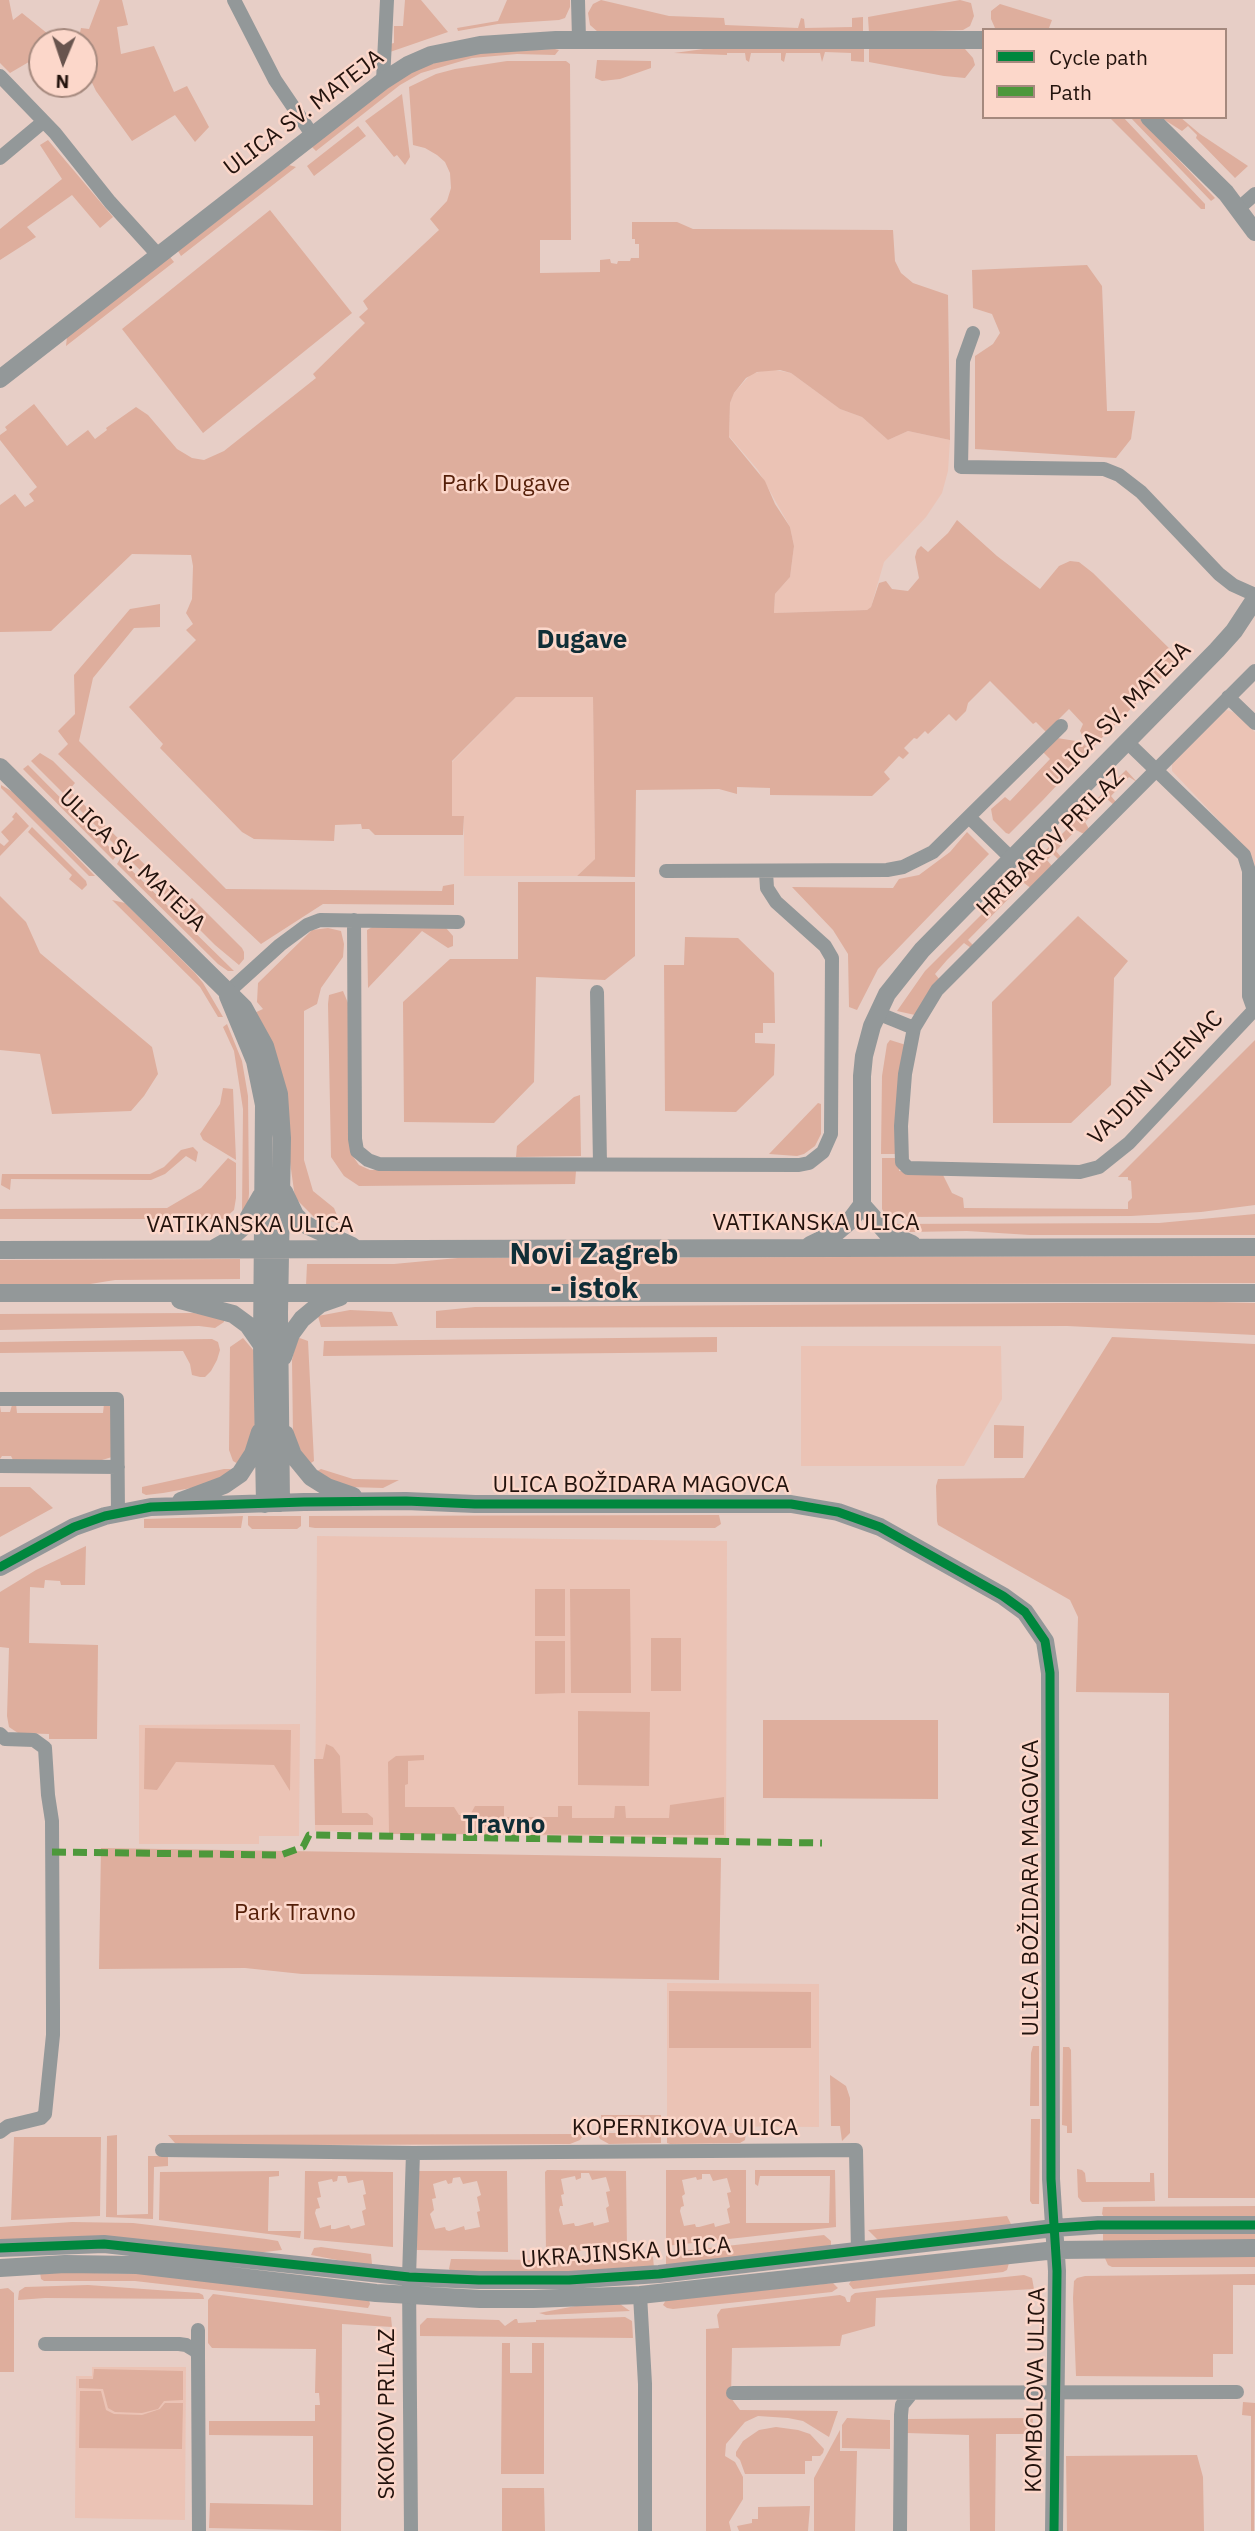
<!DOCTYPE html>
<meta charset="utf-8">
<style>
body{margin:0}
#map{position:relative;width:1255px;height:2531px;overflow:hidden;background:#e7cec6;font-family:"IBM Plex Sans",sans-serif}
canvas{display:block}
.legend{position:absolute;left:982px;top:28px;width:245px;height:91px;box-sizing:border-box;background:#fcd7ca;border:2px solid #a5897e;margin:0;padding:9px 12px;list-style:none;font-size:21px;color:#23130d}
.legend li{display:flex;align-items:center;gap:14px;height:35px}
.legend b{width:35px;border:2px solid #a5897e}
.north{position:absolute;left:28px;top:28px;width:70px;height:70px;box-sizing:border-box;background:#fcd7ca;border:2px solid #a5897e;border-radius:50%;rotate:182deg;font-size:19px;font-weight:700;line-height:28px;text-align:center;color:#23130d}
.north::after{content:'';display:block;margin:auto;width:24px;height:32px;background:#68544e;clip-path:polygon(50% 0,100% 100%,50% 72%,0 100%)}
</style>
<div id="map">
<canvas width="1255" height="2531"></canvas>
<ul class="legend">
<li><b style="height:9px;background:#00873e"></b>Cycle path</li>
<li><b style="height:9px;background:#4d983b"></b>Path</li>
</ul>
<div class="north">N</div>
</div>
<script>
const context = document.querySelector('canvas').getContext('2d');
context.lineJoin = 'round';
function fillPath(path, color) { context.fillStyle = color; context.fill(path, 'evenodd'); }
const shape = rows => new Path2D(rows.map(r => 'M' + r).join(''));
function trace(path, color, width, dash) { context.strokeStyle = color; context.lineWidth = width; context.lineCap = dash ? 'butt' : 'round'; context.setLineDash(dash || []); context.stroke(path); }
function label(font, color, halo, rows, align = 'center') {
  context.font = font + ' "IBM Plex Sans",sans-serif'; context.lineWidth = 5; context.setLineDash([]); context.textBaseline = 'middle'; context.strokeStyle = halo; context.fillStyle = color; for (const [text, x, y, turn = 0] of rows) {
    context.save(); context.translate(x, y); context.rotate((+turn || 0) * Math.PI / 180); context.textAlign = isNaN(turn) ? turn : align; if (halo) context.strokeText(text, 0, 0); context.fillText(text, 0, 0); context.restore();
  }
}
fillPath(shape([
 [770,369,791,373,840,409,862,417,888,440,908,431,950,440,948,471,942,493,926,517,884,562,871,607,867,610,774,613,775,594,790,577,794,546,790,527,758,470,729,436,730,403,734,393,751,374],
 [516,697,593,697,595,859,577,876,464,876,464,816,452,816,452,762],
 [1227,710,1236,713,1255,732,1255,875,1254,863,1248,851,1172,771,1172,763,1223,711],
 [801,1346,1001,1346,1002,1399,964,1466,801,1466],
 [317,1536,727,1541,726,1839,315,1831],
 [300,1724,299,1836,259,1836,259,1844,139,1844,139,1725],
 [667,1983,819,1984,819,2127,667,2126],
 [92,2367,186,2367,185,2520,75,2518,76,2376,92,2376]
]), '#ebc3b5');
fillPath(shape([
 [0,0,9,0,13,20,22,13,48,34,35,45,39,56,10,73,0,63],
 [100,0,122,0,128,25,117,27,121,54,154,46,174,92,187,86,209,127,195,142,175,115,132,141,96,91,84,66,84,42,78,42,81,28,89,29],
 [405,0,421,0,448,32,390,52,390,44,394,43,394,26,403,26],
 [507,0,570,0,570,7,565,18,559,20,498,24,458,31,457,28,498,21],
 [601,0,669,16,724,18,725,25,798,28,801,18,804,19,805,28,852,27,852,18,863,17,863,33,598,32,590,25,588,13,593,4],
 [960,0,971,3,974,16,970,26,963,30,869,33,868,17],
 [1000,4,1052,20,1049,28,1052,30,995,28,991,19,991,11],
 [864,46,864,62,851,61,851,53,825,52,822,62,820,53,786,53,784,62,781,60,781,53,751,53,749,62,746,60,745,53,727,53,727,55,674,53,711,48],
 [869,46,965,49,973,58,975,65,965,78,944,76,869,62],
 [555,49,559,50,555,55,517,54,472,58,421,73,400,85,316,151,311,146,396,80,421,67,468,53],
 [597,60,651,61,651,68,620,79,602,81,595,78],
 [507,61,566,61,570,64,571,240,540,240,540,273,600,272,600,260,610,259,611,263,617,264,618,261,630,261,631,258,639,258,639,244,635,244,635,239,632,239,632,222,677,222,693,229,893,230,895,261,901,273,913,283,948,295,950,440,908,431,888,440,862,417,840,409,791,373,780,370,757,372,746,378,734,393,730,403,729,437,765,481,775,504,790,527,794,546,790,577,775,594,774,613,867,610,871,607,879,583,886,581,892,589,908,591,919,578,915,557,917,550,921,546,928,552,948,533,957,520,997,556,1040,589,1059,566,1070,561,1079,562,1093,573,1180,659,1094,746,1082,735,1080,731,1083,724,1069,709,1046,732,1036,722,1033,724,990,681,968,703,966,711,956,721,949,714,928,734,925,731,917,739,914,738,904,748,909,753,903,759,899,756,884,772,890,779,872,796,770,795,770,788,737,787,737,794,719,789,636,790,635,877,577,876,595,859,593,697,516,697,452,761,452,816,464,816,463,835,375,835,369,829,362,829,361,824,335,825,334,841,254,839,242,832,160,748,163,744,129,707,196,640,186,630,193,624,186,613,192,599,193,566,191,555,132,554,51,631,0,632,0,505,15,494,25,507,34,501,29,494,37,487,0,440,0,435,7,430,5,427,34,404,67,446,88,430,95,439,107,430,106,428,136,407,148,415,177,449,192,458,204,460,224,451,316,378,313,374,365,323,359,317,368,309,363,301,439,230,430,219,447,201,451,188,450,173,445,162,437,155,425,148,413,145,409,87,436,74,455,69],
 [402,94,410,157,405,165,397,155,394,157,365,121],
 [1109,117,1123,117,1205,204,1205,209,1201,209],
 [1130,117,1138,117,1215,198,1211,201],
 [1160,117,1180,117,1200,134,1248,166,1235,178,1196,138,1197,135,1188,126,1182,131],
 [358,126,366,136,314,176,307,166],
 [48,140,113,217,100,228,72,195,27,227,36,237,0,260,0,229,62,179,40,145],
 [289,165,296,167,181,256,178,251],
 [270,210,352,313,203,433,122,329],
 [170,257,174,262,66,346,67,337],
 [1087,265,1102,286,1107,411,1135,411,1131,439,1116,458,975,449,975,356,993,344,1000,333,992,314,973,308,972,270],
 [160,604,160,627,134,628,93,678,79,741,226,889,442,891,443,886,454,884,454,905,323,904,261,944,58,754,68,744,58,731,75,714,74,675,130,609],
 [1057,738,1082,742,1090,750,1043,800,1009,834,1006,833,993,820,991,809,1005,797,1010,801,1050,759,1043,752],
 [40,753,53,761,75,783,69,790,185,904,192,898,242,948,244,952,244,959,239,965,215,945,31,761],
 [28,765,117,855,113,860,23,769],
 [1126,770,1137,782,1129,777,1111,796,1116,802,1114,805,1107,799,1085,822,1089,829,1084,834,1076,830,1056,851,1061,857,1058,859,1053,854,1047,860,1052,866,1032,889,1024,883,968,940,974,946,971,948,964,943,947,960,935,974,940,980,915,1015,897,1011,925,971],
 [1,785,15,793,95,876,89,876,1,788],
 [16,812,29,826,0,856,0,843,4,846,9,841,1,832,14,819,12,817],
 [32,827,86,881,87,885,82,890,69,879,72,875,28,832],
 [967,832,989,854,878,969,857,1010,849,1007,848,954,833,930,792,887,893,888,899,879,919,875,950,852],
 [120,859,121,860,234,971,228,971,218,964,117,864],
 [518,882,635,882,635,956,605,980,536,977,534,1082,494,1123,404,1122,403,1002,450,959,518,959],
 [0,896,26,922,40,953,152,1047,158,1074,144,1096,131,1111,52,1114,40,1054,0,1050],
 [112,900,125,903,195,973,203,983,223,1017,218,1017,200,987],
 [1078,916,1128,961,1114,978,1111,1085,1071,1123,993,1123,992,1002],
 [376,925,446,928,453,936,453,946,448,948,422,931,368,988,367,930],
 [328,928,341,931,344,944,343,957,321,988,317,1004,304,1011,304,1160,313,1191,334,1208,340,1223,315,1218,295,1198,286,1133,252,1014,263,1009,257,1002,258,983,312,930],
 [685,937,738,938,774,973,775,1023,763,1023,763,1033,755,1033,755,1043,775,1044,774,1075,736,1112,665,1111,664,965,684,965],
 [343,991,348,1003,352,1155,359,1165,370,1170,576,1171,575,1184,359,1186,344,1176,331,1157,328,1004,329,995],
 [227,1024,242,1061,248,1096,249,1193,248,1205,242,1212,243,1109,234,1051,223,1027],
 [890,1040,906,1045,898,1154,881,1154,882,1076,887,1044],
 [1255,1040,1255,1205,1201,1212,1131,1216,893,1217,884,1213,882,1209,882,1158,899,1158,899,1171,935,1171,943,1175,952,1193,963,1198,964,1208,1128,1209,1128,1202,1132,1198,1131,1181,1128,1180,1128,1177,1118,1177],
 [223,1088,233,1089,236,1160,203,1140,200,1134,220,1104],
 [580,1095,581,1156,516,1157,517,1146,574,1097],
 [818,1103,821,1104,821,1134,815,1146,804,1154,797,1156,769,1154],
 [193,1147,198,1152,196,1162,186,1156,165,1174,151,1180,11,1179,10,1190,1,1185,2,1174,150,1174,164,1167,181,1150],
 [228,1158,236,1163,236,1198,234,1210,224,1219,0,1219,0,1209,167,1208,201,1188],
 [1255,1214,1255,1235,1030,1235,967,1231,909,1232,884,1224,1159,1223],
 [1255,1256,1255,1283,306,1286,307,1264,394,1264,458,1258],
 [240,1259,240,1279,115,1280,84,1285,0,1287,0,1260],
 [1211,1302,1255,1303,1255,1335,1067,1326,436,1328,436,1311,475,1307],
 [350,1310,392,1312,398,1326,321,1327,318,1316],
 [194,1313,224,1317,224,1322,215,1328,199,1326,0,1330,0,1314],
 [297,1337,308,1341,314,1461,308,1465,293,1435,292,1360],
 [717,1337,717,1352,323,1356,324,1341],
 [1112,1337,1255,1344,1255,2198,1168,2198,1169,1693,1076,1692,1078,1617,1070,1600,938,1525,937,1521,936,1486,938,1479,1024,1478],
 [243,1338,254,1351,255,1427,240,1465,233,1461,229,1450,230,1347],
 [212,1339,218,1342,220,1350,217,1360,211,1371,205,1377,200,1377,192,1375,190,1364,183,1351,0,1353,0,1342],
 [16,1404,17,1413,103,1413,104,1404,112,1407,112,1457,102,1460,13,1460,11,1456,2,1456,0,1459,0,1406,1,1412,10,1412,12,1405],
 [994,1425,1024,1426,1023,1458,994,1458],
 [224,1469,230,1469,234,1473,203,1486,163,1493,146,1495,142,1493,142,1487],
 [321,1469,353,1479,399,1480,383,1488,349,1487,339,1485,315,1472],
 [0,1487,30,1487,53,1508,0,1537],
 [719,1515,721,1524,715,1528,315,1528,309,1527,309,1516],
 [243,1516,241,1528,144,1528,144,1519],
 [248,1516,301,1516,301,1526,297,1529,252,1529,248,1525],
 [86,1546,85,1585,61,1585,60,1581,45,1580,44,1588,30,1587,29,1643,98,1645,97,1739,49,1739,49,1734,18,1733,9,1727,7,1716,9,1648,0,1647,0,1592,36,1570],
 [535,1589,565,1589,565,1636,535,1636],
 [570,1589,630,1589,631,1693,571,1693],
 [651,1638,681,1638,681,1691,651,1691],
 [535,1641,565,1641,565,1693,535,1694],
 [578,1711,650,1712,649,1786,578,1785],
 [763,1720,938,1720,938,1799,763,1798],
 [145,1728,291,1730,290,1791,274,1765,176,1762,157,1790,144,1789],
 [326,1744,333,1747,340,1756,342,1813,367,1813,373,1818,373,1825,315,1825,314,1759,323,1759],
 [424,1755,424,1760,408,1761,408,1784,405,1785,405,1807,454,1807,459,1815,470,1815,475,1806,504,1806,504,1817,558,1817,558,1806,572,1806,572,1818,614,1818,615,1806,625,1806,626,1818,669,1818,670,1805,724,1797,724,1835,389,1834,388,1762,396,1756],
 [101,1848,721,1858,719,1980,302,1974,245,1968,99,1969],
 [669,1991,811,1992,811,2048,669,2048],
 [1033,2046,1039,2046,1039,2106,1030,2106,1031,2053],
 [1063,2047,1069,2047,1071,2050,1072,2133,1067,2133,1067,2126,1062,2125],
 [830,2075,846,2086,850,2098,850,2133,842,2141,840,2126,831,2126],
 [601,2115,661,2115,661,2128,604,2128,602,2126],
 [1031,2119,1040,2119,1039,2204,1032,2204,1030,2201],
 [597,2133,661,2133,661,2143,609,2144,600,2139],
 [667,2133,746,2133,745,2140,740,2143,670,2144,667,2143],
 [584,2134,580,2140,570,2144,302,2145,182,2145,175,2143,168,2135],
 [117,2135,117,2215,148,2214,148,2156,168,2156,168,2166,154,2167,153,2219,106,2217,107,2136],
 [14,2137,101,2137,100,2216,11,2220],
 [1077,2169,1082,2170,1085,2173,1086,2182,1150,2182,1150,2173,1154,2173,1155,2201,1082,2202,1078,2197],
 [547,2170,626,2171,627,2249,546,2252,545,2172],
 [581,2173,589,2173,592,2180,606,2177,610,2191,606,2192,609,2206,606,2208,609,2222,594,2226,593,2222,578,2226,575,2226,574,2223,563,2225,559,2210,560,2206,563,2206,561,2195,564,2194,561,2179,575,2176,576,2180,581,2178],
 [666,2170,746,2170,746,2223,829,2223,830,2176,760,2176,758,2186,755,2184,755,2170,835,2170,836,2227,666,2246],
 [702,2174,710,2174,713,2181,727,2178,731,2192,727,2193,730,2207,727,2209,730,2223,715,2227,714,2223,699,2227,696,2227,695,2224,684,2226,680,2211,681,2207,684,2206,682,2196,685,2194,682,2180,696,2177,697,2180,702,2179],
 [279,2171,279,2176,269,2177,268,2231,301,2231,300,2238,159,2220,160,2172],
 [305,2171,393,2172,393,2247,304,2239],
 [338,2176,346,2176,348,2183,363,2180,366,2194,363,2195,366,2209,362,2211,365,2225,351,2229,349,2225,335,2229,331,2229,331,2225,320,2228,315,2213,316,2209,320,2208,317,2198,321,2197,318,2182,332,2179,333,2182,337,2181],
 [417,2171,507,2171,508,2252,417,2250],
 [460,2177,463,2184,477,2181,481,2195,477,2197,480,2211,477,2212,480,2227,465,2230,464,2226,449,2231,446,2230,445,2227,435,2229,430,2214,434,2210,432,2199,436,2198,433,2184,446,2180,448,2184,452,2183,453,2178],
 [1255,2206,1255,2220,1178,2216,1104,2217,1102,2214,1103,2207],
 [1007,2216,1012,2226,878,2240,868,2230],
 [72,2222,133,2223,266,2239,278,2241,282,2250,256,2253,146,2240,0,2242,0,2227],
 [1255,2233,1255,2241,1103,2242,1103,2234],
 [824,2235,831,2241,831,2249,666,2265,666,2256,673,2252],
 [321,2247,371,2254,372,2264,369,2266,311,2255,314,2248],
 [1255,2254,1255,2267,1112,2267,1108,2265,1104,2256],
 [649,2255,653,2257,654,2268,561,2272,451,2271,449,2269,451,2259,543,2260],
 [1009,2263,1007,2270,1003,2272,853,2289,849,2284,851,2281],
 [40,2272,148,2274,369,2300,370,2304,368,2308,135,2281,44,2281,41,2279],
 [1255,2274,1255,2285,1233,2285,1233,2354,1213,2354,1213,2377,1076,2376,1073,2298,1074,2281,1077,2278,1085,2276],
 [1024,2275,1032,2278,1034,2289,876,2298,875,2326,842,2335,840,2346,732,2348,731,2398,740,2410,838,2411,829,2437,803,2421,788,2418,758,2416,745,2422,726,2444,725,2456,735,2462,743,2477,743,2499,729,2522,731,2531,706,2531,706,2329,719,2328,717,2315,721,2309,840,2295,845,2297,847,2302,850,2302,851,2296,855,2293],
 [833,2283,838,2288,832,2292,673,2309,667,2308,663,2305,666,2300],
 [88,2285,199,2293,203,2295,204,2299,45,2298,18,2300,19,2291,25,2287],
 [8,2288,14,2293,14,2372,0,2372,0,2289],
 [213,2294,391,2317,392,2327,342,2324,341,2531,209,2528,210,2503,313,2505,313,2436,209,2435,209,2421,315,2421,315,2405,320,2405,319,2393,315,2393,316,2349,212,2348,208,2343,208,2300],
 [620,2304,630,2311,546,2315,539,2313,581,2305],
 [625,2317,632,2321,633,2338,420,2336,420,2325,427,2318,499,2320,505,2326,515,2319,517,2319,518,2323,536,2322,536,2320],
 [502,2343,510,2343,510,2373,532,2373,532,2343,544,2343,544,2474,501,2474],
 [94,2369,183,2371,183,2400,164,2401,158,2409,142,2413,115,2412,108,2408,103,2389,79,2388,79,2379,93,2379],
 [80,2391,101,2391,106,2410,114,2414,142,2415,160,2409,165,2403,183,2403,182,2449,79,2448],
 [1243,2402,1255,2403,1254,2531,1251,2531,1251,2416,1242,2415],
 [847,2418,890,2420,890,2449,842,2448,842,2425],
 [1033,2418,1032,2434,996,2434,995,2531,970,2531,969,2435,907,2433,908,2419],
 [776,2427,798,2430,810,2434,824,2449,823,2453,820,2456,812,2456,812,2461,805,2461,805,2474,745,2474,740,2460,736,2456,736,2452,743,2441,759,2430],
 [840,2430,840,2451,857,2451,855,2531,814,2531,814,2478],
 [1197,2455,1203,2477,1204,2531,1067,2531,1066,2456],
 [502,2488,544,2488,545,2531,502,2531],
 [810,2506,808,2531,739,2531,737,2526,752,2523,752,2519,758,2519,758,2507]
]), '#deae9d');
trace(shape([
 [234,0,275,80,313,136],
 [578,0,579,39],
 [0,76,55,133,110,202,159,256],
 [383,81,387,0],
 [0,158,43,122],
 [1239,208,1255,194],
 [973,333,963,361,961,467,1104,469,1119,475,1141,492,1219,574,1233,585,1255,595],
 [1228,697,1255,723],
 [1127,742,1244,855,1249,871,1249,996,1254,1010],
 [970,818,1011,858],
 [666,871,887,870,903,867,933,852,1061,726],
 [354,920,355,1139,357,1151,368,1160,379,1164,799,1165,809,1163,823,1152,831,1134,832,958,825,946,776,902,767,888,766,872],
 [597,992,600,1164],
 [227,993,280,945,307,925,320,920,458,922],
 [877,1013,914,1028,905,1074,901,1126,902,1162,908,1168,1080,1172,1099,1167,1129,1143,1255,1009],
 [914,1028,937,990,1255,671],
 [0,1399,117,1399,118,1513],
 [0,1466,118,1467],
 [0,1734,5,1739,34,1740,45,1748,48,1795,52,1821,53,2010,53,2035,45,2114,41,2118,8,2126,0,2132],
 [162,2150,413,2153,856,2150,858,2252],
 [640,2295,645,2384,645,2531],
 [45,2344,179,2344,186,2345,196,2351,198,2355,199,2531],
 [198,2355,198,2330],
 [733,2393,1237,2392],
 [411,2531,409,2277,413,2153],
 [900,2531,901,2415,902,2405,911,2394]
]), '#939899', 14);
trace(shape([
 [1149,117,1226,193,1255,232],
 [0,379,383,81,408,65,431,55,480,45,556,40,984,40],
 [0,767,244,1008,265,1046,279,1094,282,1138,279,1313,281,1503],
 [228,996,255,1061,264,1105,262,1345,265,1504],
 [284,1192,295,1215,304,1224,352,1246],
 [862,1205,862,1076,864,1056,872,1026,887,994,922,950,1217,650,1234,631,1255,599],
 [862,1205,887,1233,912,1244],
 [810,1245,837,1232,850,1221,862,1205],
 [213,1249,227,1241,243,1227,261,1196],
 [0,1250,1255,1247],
 [0,1293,1255,1293],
 [180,1300,233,1314,248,1325,262,1345],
 [283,1357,291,1334,302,1319,320,1304,340,1297],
 [285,1434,293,1455,311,1477,327,1487,353,1496],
 [181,1501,224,1485,240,1474,253,1454,260,1432],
 [0,1567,74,1527,105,1516,151,1507,304,1502,406,1501,475,1504,791,1504,838,1512,880,1527,1003,1596,1025,1612,1045,1641,1050,1673,1051,2179,1057,2271,1054,2531],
 [0,2248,104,2244,409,2277,479,2280,569,2280,659,2274,1054,2228,1098,2225,1255,2225],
 [0,2268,65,2264,137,2265,376,2293,480,2299,533,2299,640,2295,1056,2250,1255,2248]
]), '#939899', 18);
trace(shape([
 [52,1852,281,1855,303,1847,309,1835,822,1843]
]), '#4d983b', 7, [14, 7]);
trace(shape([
 [0,1567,74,1527,105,1516,151,1507,304,1502,406,1501,475,1504,791,1504,838,1512,880,1527,1003,1596,1025,1612,1045,1641,1050,1673,1051,2179,1057,2271,1054,2531],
 [0,2248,104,2244,409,2277,479,2280,569,2280,659,2274,1054,2228,1098,2225,1255,2225]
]), '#00873e', 9);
label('23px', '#23130d', '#fcd7ca', [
 ["ULICA SV. MATEJA",304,113,-37],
 ["ULICA SV. MATEJA",1119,714,-45],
 ["HRIBAROV PRILAZ",1051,843,-45],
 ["ULICA SV. MATEJA",132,861,44],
 ["VAJDIN VIJENAC",1156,1078,-45],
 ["VATIKANSKA ULICA",816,1223],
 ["VATIKANSKA ULICA",250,1225],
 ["ULICA BOŽIDARA MAGOVCA",641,1485],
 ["ULICA BOŽIDARA MAGOVCA",1031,1888,-90],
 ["KOPERNIKOVA ULICA",685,2128],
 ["UKRAJINSKA ULICA",626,2253,-4],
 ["KOMBOLOVA ULICA",1036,2390,-89],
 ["SKOKOV PRILAZ",387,2414,-90]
]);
label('23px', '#541e08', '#fcd7ca', [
 ["Park Dugave",506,484],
 ["Park Travno",295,1913]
]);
label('bold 26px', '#0f2e37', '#fcd7ca', [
 ["Dugave",582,640],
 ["Travno",504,1825]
]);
label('bold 30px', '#0f2e37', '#fcd7ca', [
 ["Novi Zagreb",594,1255],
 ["- istok",594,1289]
]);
</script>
